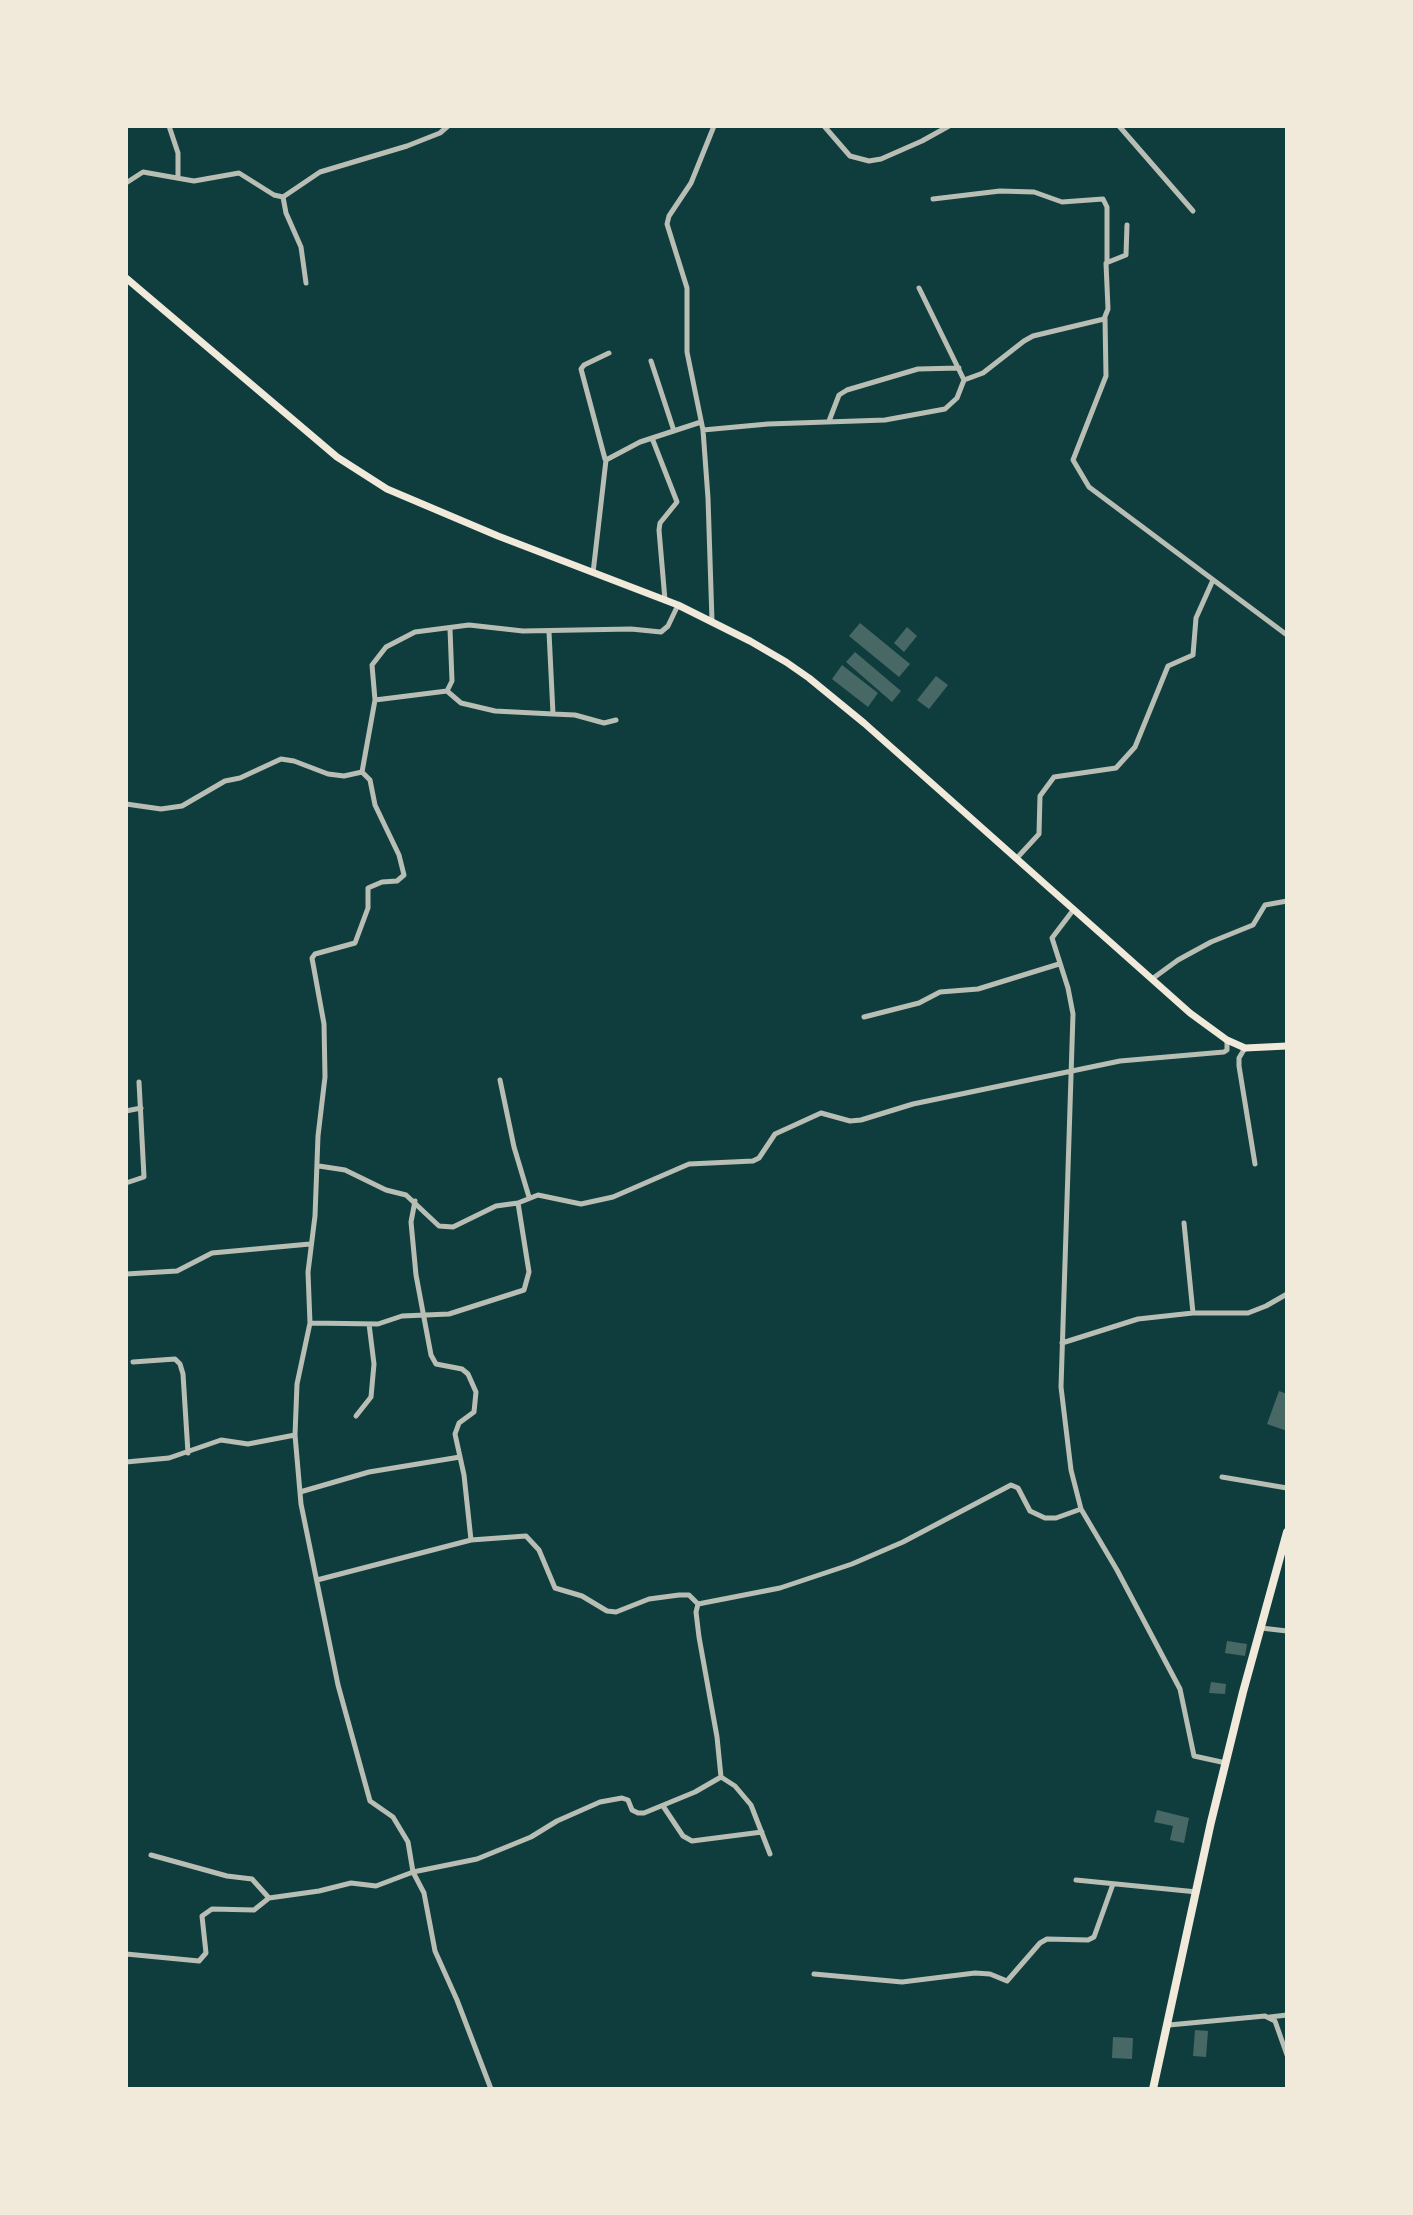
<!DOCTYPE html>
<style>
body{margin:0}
#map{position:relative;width:1413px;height:2215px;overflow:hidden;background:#0f3d3e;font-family:Montserrat,sans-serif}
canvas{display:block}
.frame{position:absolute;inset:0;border:128px solid #f1e9da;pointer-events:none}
</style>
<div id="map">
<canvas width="1413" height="2215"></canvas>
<div class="frame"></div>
</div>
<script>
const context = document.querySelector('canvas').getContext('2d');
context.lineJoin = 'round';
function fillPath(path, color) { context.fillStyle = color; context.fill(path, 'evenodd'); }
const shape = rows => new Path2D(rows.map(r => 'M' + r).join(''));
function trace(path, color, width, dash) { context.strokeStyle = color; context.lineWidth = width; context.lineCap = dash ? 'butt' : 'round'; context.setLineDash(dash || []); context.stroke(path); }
fillPath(shape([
 [860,623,910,664,899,677,849,636],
 [907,627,917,636,904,652,894,643],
 [855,652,901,691,892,702,846,662],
 [842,665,878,693,868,707,832,679],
 [936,676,948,685,929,709,917,700],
 [1279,1391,1287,1394,1287,1431,1267,1424],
 [1227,1641,1247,1644,1245,1656,1225,1653],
 [1211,1682,1226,1684,1225,1694,1209,1693],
 [1157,1810,1189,1818,1184,1843,1170,1840,1173,1826,1154,1822],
 [1195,2030,1208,2031,1206,2057,1193,2056],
 [1113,2037,1133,2038,1132,2059,1112,2058]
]), '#486865');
trace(shape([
 [169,126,178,153,178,177],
 [824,126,850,156,869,161,881,159,922,141,949,126],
 [1119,126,1193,211],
 [126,183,143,172,194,181,239,173,274,195,283,197,320,172,407,146,440,133,448,126],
 [283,197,286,213,301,247,306,283],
 [933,199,1000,191,1034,192,1062,202,1103,199,1107,207,1107,260],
 [919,288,964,380],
 [1105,318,1106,376,1073,460,1089,487,1287,635],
 [651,361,674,431],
 [829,421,839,395,847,390,918,369,959,368],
 [703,430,768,424,885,420,945,409,957,398,964,380,983,373,1024,341,1033,336,1104,319,1108,309,1106,263,1126,255,1127,225],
 [652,438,677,502,660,523,659,530,665,600],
 [605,459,581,369,584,365,609,353],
 [593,573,606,460,640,442,701,422],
 [712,621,708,498,703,430,687,352,687,288,667,224,669,216,691,183,714,126],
 [549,632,553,714,575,715,604,723,616,720],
 [447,691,461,703,495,711,553,714],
 [375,700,447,691,452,681,450,629],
 [126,804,161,809,182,806,225,781,240,778,281,759,294,761,328,774,344,776,362,772],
 [1016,859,1039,834,1040,796,1054,777,1116,768,1135,747,1168,666,1193,655,1196,618,1213,580],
 [1074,909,1052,938,1068,988,1073,1014,1061,1387,1071,1470,1081,1509,1117,1570,1180,1689,1194,1756,1226,1763],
 [1152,979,1178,960,1211,942,1253,925,1265,905,1287,901],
 [864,1017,919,1003,940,992,978,989,1059,964],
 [1245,1048,1239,1058,1239,1066,1255,1164],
 [500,1080,514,1147,529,1197],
 [126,1111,141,1108],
 [319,1166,345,1170,386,1190,406,1195,439,1226,453,1227,496,1206,518,1203,538,1195,581,1204,613,1197,689,1164,753,1161,759,1158,775,1134,821,1113,850,1121,861,1120,913,1104,1120,1061,1224,1052,1227,1050,1227,1040],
 [126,1183,144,1177,139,1082],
 [1184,1223,1193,1313],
 [126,1274,177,1271,212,1253,310,1244],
 [310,1323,378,1324,402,1316,449,1314,524,1290,529,1272,518,1203],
 [1062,1343,1138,1319,1193,1313,1248,1313,1266,1306,1287,1294],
 [133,1362,175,1359,180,1364,183,1374,188,1453],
 [356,1416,371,1397,374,1364,369,1324],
 [126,1462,169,1458,221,1440,248,1444,295,1435],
 [1222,1477,1287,1488],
 [300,1492,369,1472,460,1457],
 [471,1540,526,1536,539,1550,555,1588,582,1596,607,1611,616,1612,649,1599,679,1595,689,1595,698,1604],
 [317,1580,471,1540,464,1475,455,1434,459,1423,474,1412,476,1392,468,1374,462,1369,436,1364,431,1355,416,1275,411,1222,415,1201],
 [1261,1628,1287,1631],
 [721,1777,735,1786,751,1805,770,1854],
 [663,1806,683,1836,692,1841,762,1832],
 [151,1855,227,1876,252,1879,269,1898],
 [1076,1880,1197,1892],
 [126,1954,199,1961,206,1953,202,1916,212,1909,254,1910,269,1898,319,1891,351,1883,376,1886,413,1872,477,1859,531,1837,557,1821,600,1802,622,1798,628,1800,632,1810,638,1813,644,1813,695,1792,721,1777,717,1737,699,1637,696,1612,698,1604,780,1588,852,1564,903,1542,1011,1485,1018,1488,1030,1511,1045,1518,1056,1518,1081,1509],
 [814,1974,902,1982,975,1973,990,1974,1007,1981,1040,1943,1047,1939,1088,1940,1094,1937,1113,1884],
 [1270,2017,1287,2015],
 [1169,2025,1265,2016,1275,2021,1287,2055],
 [491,2089,457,2000,435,1951,424,1893,413,1872,408,1842,393,1817,370,1801,338,1685,301,1504,295,1435,297,1384,310,1323,308,1272,315,1216,318,1136,325,1077,324,1024,312,958,315,954,355,943,368,908,368,888,382,882,397,881,404,875,399,855,375,805,370,780,362,772,375,700,372,665,386,647,415,632,469,625,523,631,631,629,661,632,668,626,678,605]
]), '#b8beb3', 5);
trace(shape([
 [126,278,337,457,387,489,498,536,678,605,750,641,786,662,809,678,864,723,1190,1013,1227,1040,1245,1048,1287,1046]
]), '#f1e9da', 7);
trace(shape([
 [1153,2089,1211,1822,1243,1692,1287,1532]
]), '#f1e9da', 8);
</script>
